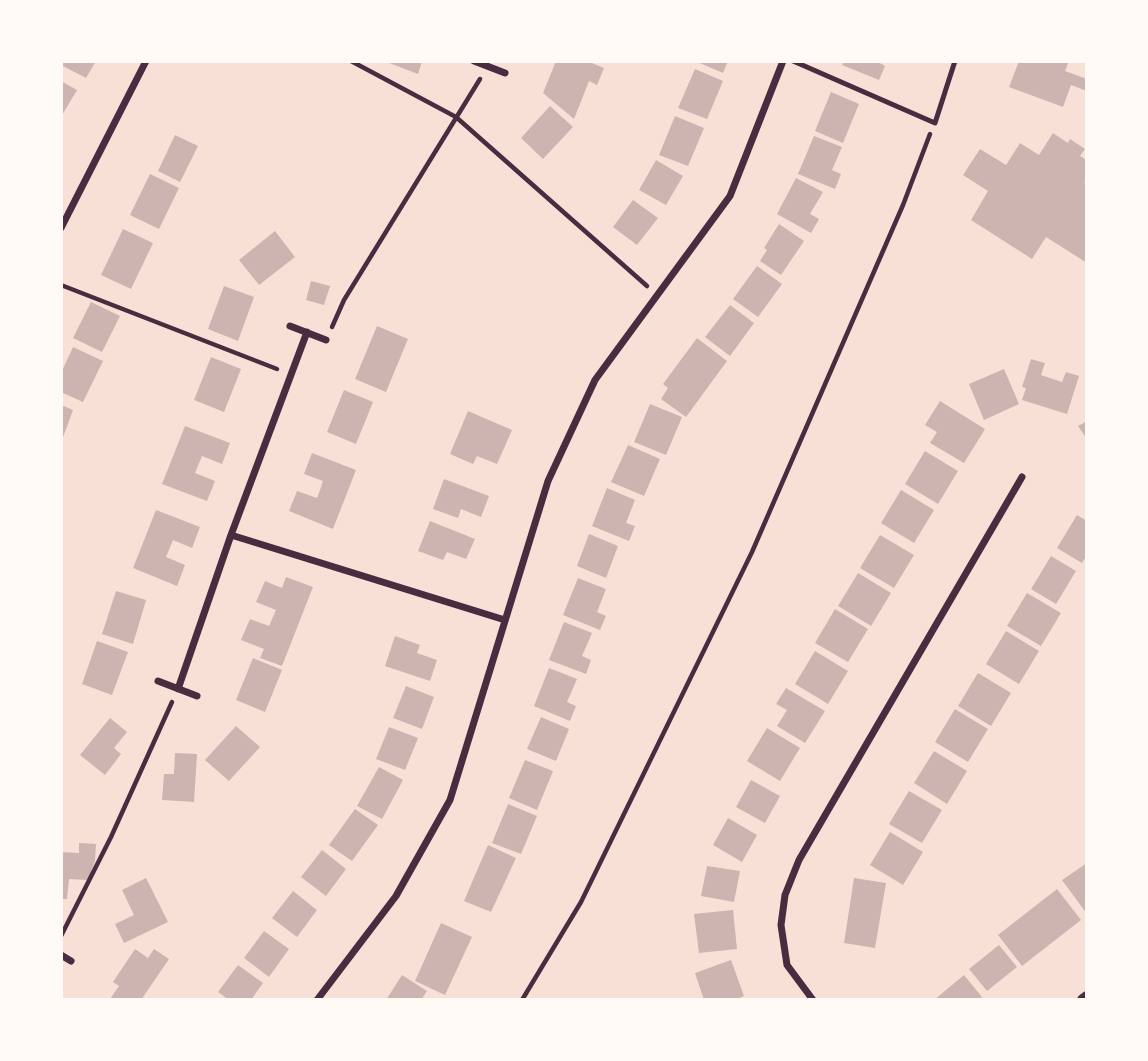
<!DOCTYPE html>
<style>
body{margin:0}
#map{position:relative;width:1148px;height:1061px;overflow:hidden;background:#f7e1d7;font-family:"Archivo Narrow",sans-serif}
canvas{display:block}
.frame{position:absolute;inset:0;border:63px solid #fffaf5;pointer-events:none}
</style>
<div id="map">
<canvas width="1148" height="1061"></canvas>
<div class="frame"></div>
</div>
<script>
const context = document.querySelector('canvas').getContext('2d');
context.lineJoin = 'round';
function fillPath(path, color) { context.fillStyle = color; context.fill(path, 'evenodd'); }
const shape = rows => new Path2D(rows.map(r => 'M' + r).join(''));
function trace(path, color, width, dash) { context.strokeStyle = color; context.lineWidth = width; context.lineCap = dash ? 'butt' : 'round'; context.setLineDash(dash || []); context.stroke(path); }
fillPath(shape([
 [61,61,96,61,86,78,61,65],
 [384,61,422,61,418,74],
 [556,61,587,61,604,68,597,85,589,81,574,119,543,93],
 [695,61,728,61,723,73],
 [844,61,876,61,885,66,879,80,842,65],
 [1019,61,1069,61,1065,71,1087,79,1087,91,1071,85,1063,107,1009,87],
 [695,69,723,81,707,119,678,108],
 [61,81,77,90,61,117],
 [831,92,859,104,843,143,815,131],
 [550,106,573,127,543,159,521,138],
 [675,116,704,128,688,166,659,155],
 [1053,133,1068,143,1070,139,1085,149,1080,156,1087,160,1087,178,1084,183,1087,184,1087,263,1046,237,1032,259,971,220,988,191,963,175,980,149,1006,165,1020,143,1039,155],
 [175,135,198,146,180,182,158,171],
 [814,136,842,147,832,170,841,174,835,189,798,174],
 [656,160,683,176,666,205,639,190],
 [150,174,179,188,159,229,130,215],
 [796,178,823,192,810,214,819,219,811,233,777,214],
 [633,200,658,218,637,245,613,227],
 [779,224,804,241,781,275,760,261,767,250,764,248],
 [123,229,153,243,131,289,101,275],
 [275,231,295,257,259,285,239,260],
 [757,266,782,284,758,317,733,299],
 [311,281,330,286,324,305,306,300],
 [224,286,254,297,238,341,208,329],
 [91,302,120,316,102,352,73,338],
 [730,305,754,323,730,356,705,337],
 [377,326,408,339,386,392,355,379],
 [697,338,727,361,686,417,661,399,668,388,663,384],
 [73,347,103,361,83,402,61,392,61,373],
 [211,357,241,369,224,412,194,400],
 [1031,359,1045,363,1041,375,1062,382,1066,372,1079,376,1067,414,1022,400,1026,388,1022,387],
 [1004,369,1019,404,984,420,969,384],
 [344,390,373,402,356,444,327,432],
 [940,401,985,429,964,463,930,443,937,432,925,425],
 [650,404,682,417,666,455,634,442],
 [61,405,73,410,62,440,61,440],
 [468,411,512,430,497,464,477,456,473,464,450,454],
 [1087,421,1087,439,1078,426],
 [185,426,230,443,222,464,202,456,195,473,215,481,207,501,162,484],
 [628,445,660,459,644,496,611,482],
 [925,451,958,471,938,504,905,484],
 [312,453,356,470,333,529,289,511,297,491,317,498,320,490,323,481,304,474],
 [444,479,489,496,481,517,461,509,458,518,433,509],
 [607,488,635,500,626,523,635,526,629,541,592,526],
 [901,490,934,510,914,543,881,523],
 [156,510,200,527,192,548,173,540,166,557,185,565,177,586,133,568],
 [1077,515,1087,521,1087,555,1082,563,1057,548],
 [430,521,475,539,466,559,447,552,443,560,418,551],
 [589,534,618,546,606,578,577,566],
 [880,535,914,555,894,588,860,568],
 [1051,556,1076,571,1056,604,1031,589],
 [858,573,891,593,871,626,838,606],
 [286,577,313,587,282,666,260,658,264,649,241,640,250,619,269,626,276,610,256,602,265,581,282,588],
 [578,578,606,589,597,612,606,616,600,630,563,615],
 [116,591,146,600,133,644,102,634],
 [1027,593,1061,613,1041,646,1007,626],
 [835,609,868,629,848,662,815,643],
 [564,622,592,633,582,656,591,660,586,674,549,660],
 [1006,631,1039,651,1019,684,986,664],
 [395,636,420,645,417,653,437,660,430,681,385,666],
 [97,641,128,652,112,695,82,684],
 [815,651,848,671,828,704,795,684],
 [253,658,282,670,265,712,236,700],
 [549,668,577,679,567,702,576,706,570,721,534,706],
 [978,673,1011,693,991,726,958,706],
 [406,686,434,697,422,729,393,718],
 [786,688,825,711,805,743,777,726,787,710,776,704],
 [955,709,988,729,968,762,935,742],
 [541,717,569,729,556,761,527,749],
 [110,718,127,732,114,748,121,754,105,775,80,755],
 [236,726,260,747,229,781,205,760],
 [389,727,418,738,405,770,376,759],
 [767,728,800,748,780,781,747,761],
 [934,751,967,771,947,804,914,783],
 [175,753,197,754,194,802,162,800,164,774,174,774],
 [525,760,553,771,537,810,509,798],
 [379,767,403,780,382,819,357,806],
 [751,780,780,796,765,823,736,807],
 [909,791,942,810,922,843,889,824],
 [508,804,537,816,521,854,492,843],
 [355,809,378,825,352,861,329,845],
 [728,818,757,835,742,862,713,845],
 [890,832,923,852,903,885,870,865],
 [79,843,96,844,95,861,88,880,69,879,67,899,61,899,61,852,79,853],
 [488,845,516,858,491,912,464,901],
 [322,850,346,869,326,896,301,877],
 [1087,863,1087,914,1062,880],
 [707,866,740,871,734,902,701,896],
 [146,878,168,922,124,943,115,924,134,915,122,890],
 [854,878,886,883,875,948,844,943],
 [1057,889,1081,920,1022,966,998,935],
 [293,891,317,910,297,937,272,918],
 [733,910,737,949,699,953,694,914],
 [441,923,472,937,445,995,415,981],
 [264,931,289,949,269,977,244,958],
 [999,945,1017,967,987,991,969,969],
 [135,949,148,958,154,949,169,959,141,1000,111,1000,110,999,119,986,113,982],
 [731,960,744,996,735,1000,704,1000,695,973],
 [238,965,263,983,251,1000,229,1000,218,992],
 [402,975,427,991,421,1000,386,1000],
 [964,975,982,997,979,1000,934,1000]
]), '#ccb4b1');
trace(shape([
 [351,61,456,117,647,286],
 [61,285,277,369],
 [332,327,344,300,480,79],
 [61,936,111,837,172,702],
 [522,1000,581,902,752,552,903,205,930,134]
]), '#4a2c40', 4.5);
trace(shape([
 [793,61,935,123,955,61]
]), '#4a2c40', 5);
trace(shape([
 [474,61,505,73],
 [61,228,146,61],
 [290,326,326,340],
 [231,535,505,620],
 [158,681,197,696],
 [178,689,231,535,307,332],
 [61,955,71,961],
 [317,1000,396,896,450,800,548,481,595,380,730,196,783,61],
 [813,1000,787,965,781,925,785,895,799,860,1022,477]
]), '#4a2c40', 7);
trace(shape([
 [1083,1000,1087,997]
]), '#4a2c40', 12);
</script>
